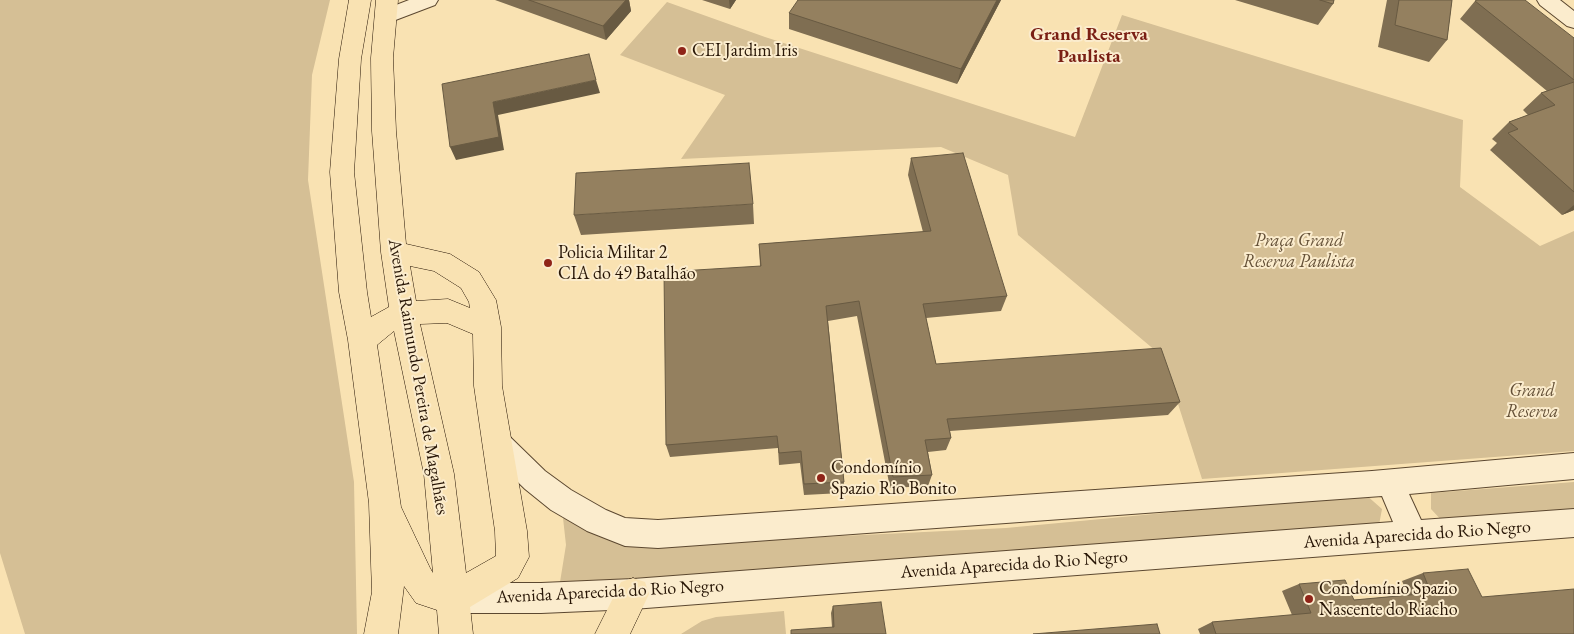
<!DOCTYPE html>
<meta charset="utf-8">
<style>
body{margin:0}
canvas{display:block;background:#f9e2b2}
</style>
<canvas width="1574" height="634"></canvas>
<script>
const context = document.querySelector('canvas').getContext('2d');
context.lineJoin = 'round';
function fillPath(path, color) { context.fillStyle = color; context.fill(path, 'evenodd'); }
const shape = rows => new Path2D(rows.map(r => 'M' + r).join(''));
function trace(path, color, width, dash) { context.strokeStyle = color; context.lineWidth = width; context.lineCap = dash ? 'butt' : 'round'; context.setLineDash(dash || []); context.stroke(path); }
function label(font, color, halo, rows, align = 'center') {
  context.font = font + ' "EB Garamond",serif'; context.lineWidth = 4; context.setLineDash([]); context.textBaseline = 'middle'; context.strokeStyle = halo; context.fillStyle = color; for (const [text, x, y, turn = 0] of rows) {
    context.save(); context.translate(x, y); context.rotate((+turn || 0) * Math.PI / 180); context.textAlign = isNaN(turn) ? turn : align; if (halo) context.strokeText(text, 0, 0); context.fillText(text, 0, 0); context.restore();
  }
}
fillPath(shape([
 [0,0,330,0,312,75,308,180,354,482,357,634,25,634,0,553],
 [667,2,765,37,1075,137,1122,15,1463,120,1460,187,1540,246,1574,231,1574,451,1202,479,1163,357,1018,235,1008,175,941,147,681,159,725,95,620,55],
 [1574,482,1574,510,1443,522,1431,509,1431,493],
 [1365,494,1382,509,1379,525,1013,558,560,582,566,545,563,518,597,532,659,545,1006,528],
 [784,611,786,634,681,634,702,621,716,617]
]), '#d5bf95');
const street = shape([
 [409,0,438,0,435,5,385,24,378,22,375,17,378,12,409,0],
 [1537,0,1560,0,1574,11,1574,28,1567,26,1540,5,1537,0],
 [498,431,508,435,545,471,571,490,606,510,625,518,658,520,1372,471,1574,453,1574,479,1409,494,1421,520,1574,509,1574,537,633,609,541,613,453,613,442,609,438,598,442,587,453,583,541,583,633,579,1393,522,1382,496,658,548,625,546,587,531,551,510,525,489,488,453,484,444,488,435,498,431]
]);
const primary = shape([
 [349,0,371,0,361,59,354,172,367,292,371,317,389,307,381,252,372,131,371,58,376,0,398,0,393,58,396,131,406,244,450,254,479,272,496,300,501,327,502,386,527,531,529,557,518,578,470,607,473,634,439,634,437,610,416,603,404,586,398,634,364,634,372,592,369,503,348,340,339,292,330,172,339,59,349,0],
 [410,266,434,271,461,288,469,302,470,308,448,299,416,301,410,266],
 [447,323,473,334,474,386,495,531,496,556,466,573,454,474,420,324,447,323],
 [394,331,424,474,433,573,430,568,401,507,377,345,394,331],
 [633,578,645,582,649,594,630,634,595,634,621,582,633,578]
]);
trace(street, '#5c4830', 2);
trace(primary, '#271505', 1);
fillPath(street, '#fbeccd');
fillPath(primary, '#f9e2b2');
fillPath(shape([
 [495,0,629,0,631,11,606,40],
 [702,0,736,0,730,9],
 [1001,0,957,84,789,29,789,13],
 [1235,0,1334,0,1333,4,1318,25],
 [1387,0,1452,0,1447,40,1429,62,1378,47],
 [1475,1,1574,38,1574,210,1562,215,1490,150,1497,143,1492,139,1509,122,1528,115,1523,110,1541,93,1547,91,1460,19],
 [911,158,1007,296,1001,311,926,318,936,364,1180,402,1168,415,950,431,951,438,946,450,928,452,932,475,928,486,890,488,857,316,828,321,844,482,842,493,804,495,800,463,779,465,778,448,670,457,666,445,760,266,759,244,923,232,908,175],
 [753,204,754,224,581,235,574,215],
 [1423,573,1574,634,1200,634,1198,629,1212,622,1292,615,1282,591,1299,584,1354,600,1408,595,1402,581],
 [833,606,886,634,832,627,831,613]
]), '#7f6e52');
fillPath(shape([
 [626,0,629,0,631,11,606,40,603,26],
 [729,0,736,0,730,9],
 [997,0,1001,0,957,84,961,69],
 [596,80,600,93,498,115,504,150,456,160,450,147,493,102],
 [1574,205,1574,210,1562,215]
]), '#685a42');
const building = shape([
 [529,0,626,0,603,26,529,0],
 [798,0,997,0,961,69,789,13,798,0],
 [1320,0,1334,0,1333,4,1320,0],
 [1399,0,1452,0,1447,40,1395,25,1399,0],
 [1477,0,1525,0,1574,38,1574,80,1475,1,1477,0],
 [589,54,596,80,493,102,499,137,450,147,442,84,589,54],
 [1574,82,1574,192,1508,133,1518,129,1509,122,1555,105,1541,93,1574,82],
 [963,153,1007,296,923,304,936,364,1161,348,1180,402,947,419,951,438,925,440,932,475,893,477,859,301,826,306,844,482,804,484,801,451,779,453,777,436,666,445,664,272,761,266,759,244,931,231,911,158,963,153],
 [749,163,753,204,574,215,576,173,749,163],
 [1468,569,1482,597,1574,589,1574,634,1216,634,1212,622,1311,613,1299,584,1345,580,1354,600,1431,593,1423,573,1468,569],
 [881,602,886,634,791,634,791,630,834,627,833,606,881,602],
 [1157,624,1160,634,1033,634,1157,624]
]);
fillPath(building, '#94805f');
trace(building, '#685a42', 1);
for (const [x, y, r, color] of [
 [682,51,5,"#8f2418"],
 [548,263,5,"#8f2418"],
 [821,478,5,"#8f2418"],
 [1309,599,5,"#8f2418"]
]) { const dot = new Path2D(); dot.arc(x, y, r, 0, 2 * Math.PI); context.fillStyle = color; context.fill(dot); trace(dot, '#fbeccd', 2); }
label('18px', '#271505', '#fbeccd', [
 ["CEI Jardim Iris",692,51],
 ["Policia Militar 2",558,253],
 ["CIA do 49 Batalhão",558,274],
 ["Condomínio",831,468],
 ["Spazio Rio Bonito",831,489],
 ["Condomínio Spazio",1319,589],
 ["Nascente do Riacho",1319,610]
], 'left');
label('italic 18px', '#645037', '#fbeccd', [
 ["Praça Grand",1299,241],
 ["Reserva Paulista",1299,262],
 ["Grand",1532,391],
 ["Reserva",1532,412]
]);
label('18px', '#271505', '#fbeccd', [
 ["Avenida Raimundo Pereira de Magalhães",418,377,80],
 ["Avenida Aparecida do Rio Negro",1417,535,-4],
 ["Avenida Aparecida do Rio Negro",1014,565,-4],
 ["Avenida Aparecida do Rio Negro",610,592,-3]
]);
label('bold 19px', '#7a1f14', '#fbeccd', [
 ["Grand Reserva",1089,35],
 ["Paulista",1089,57]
]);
</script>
